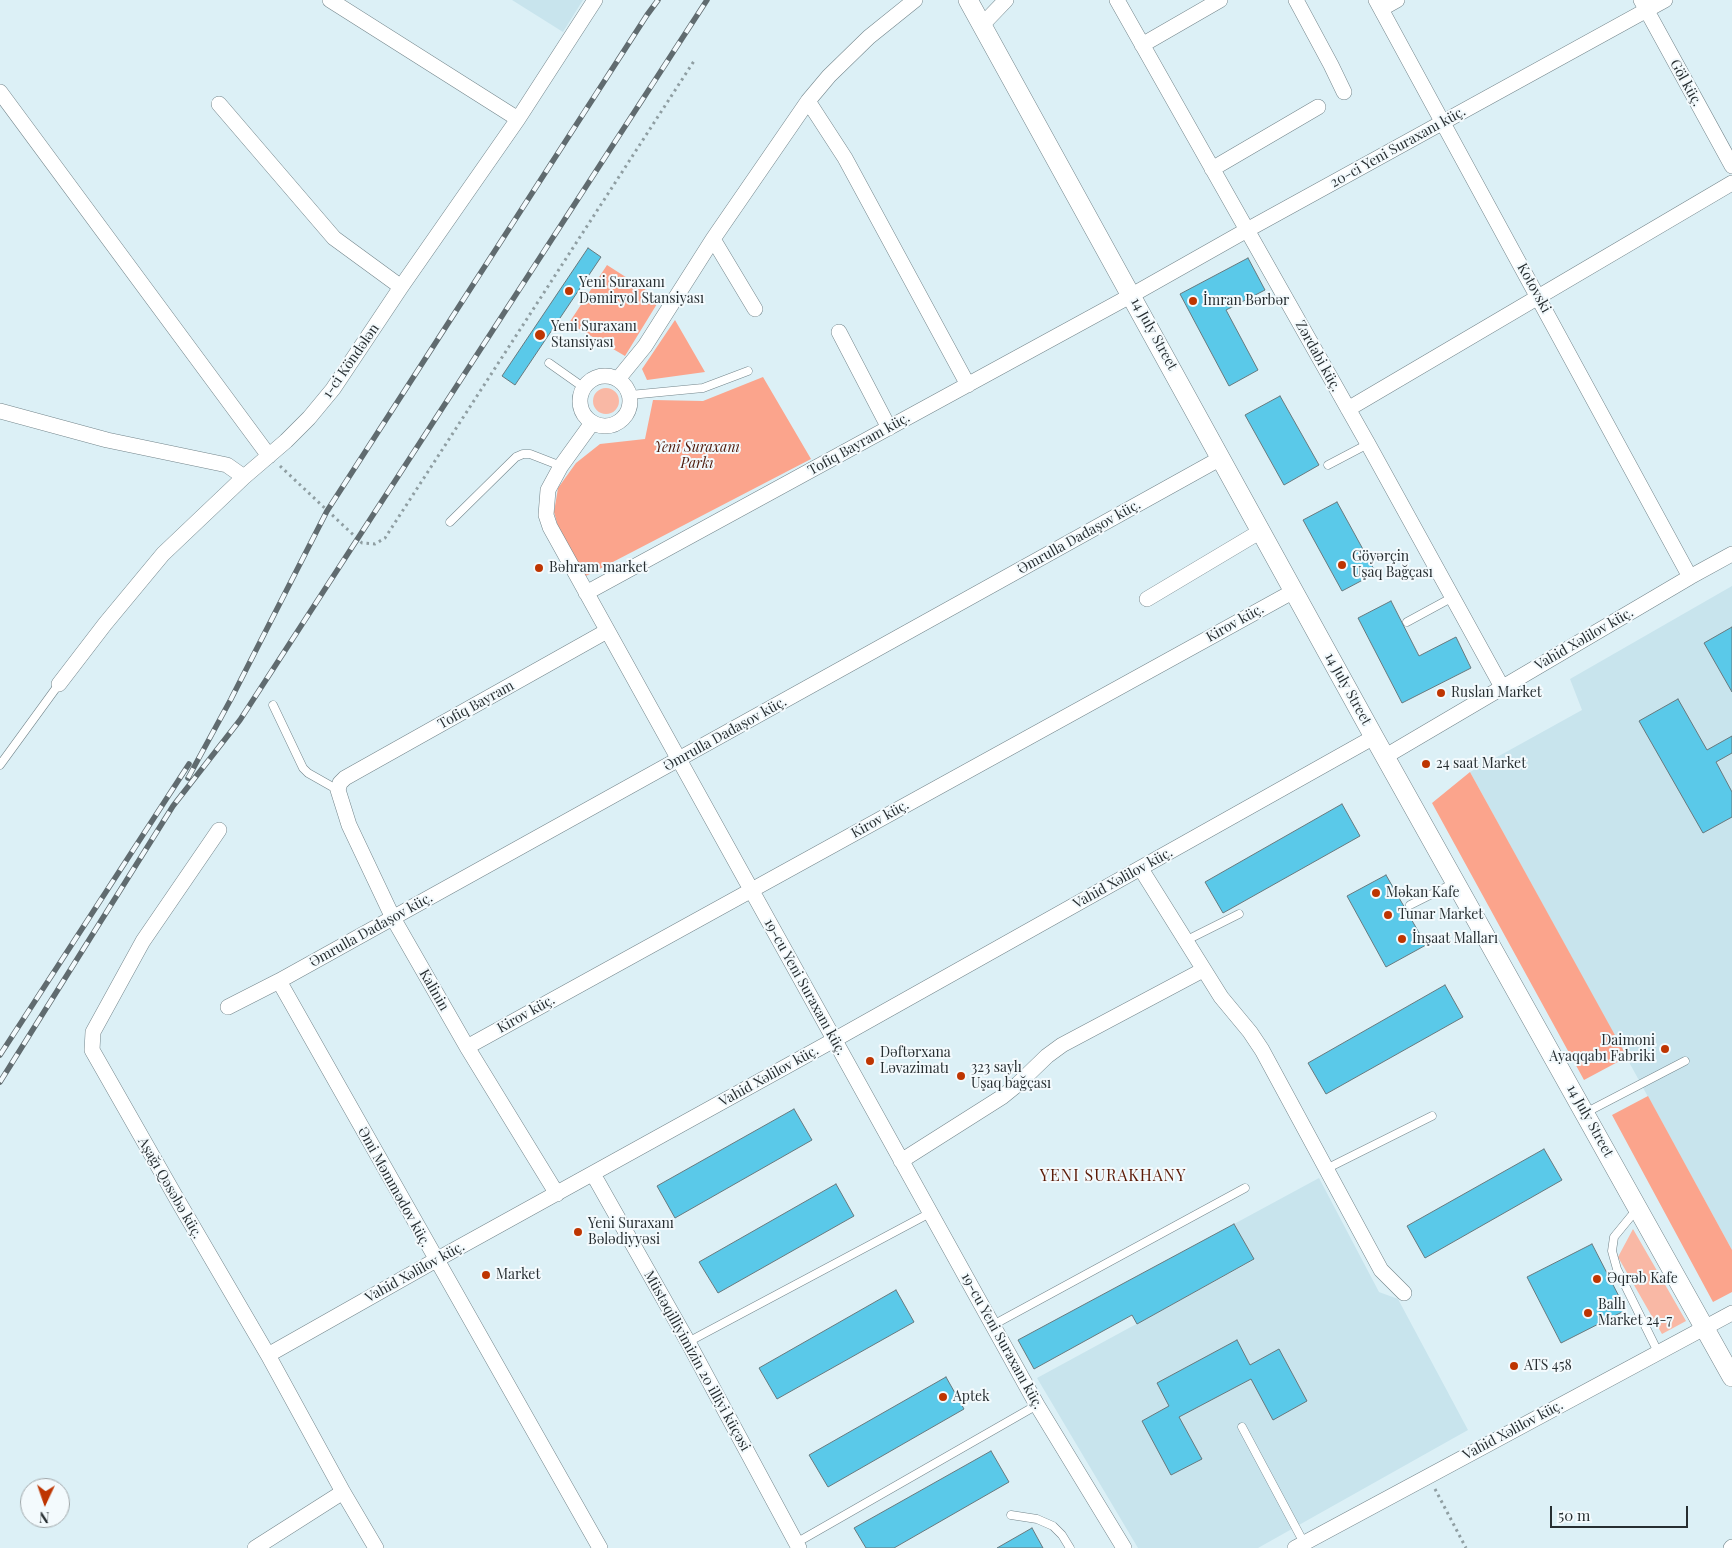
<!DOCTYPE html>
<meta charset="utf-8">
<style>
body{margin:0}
#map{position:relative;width:1732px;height:1548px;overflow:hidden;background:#dcf0f6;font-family:"Playfair Display",serif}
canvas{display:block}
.north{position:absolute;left:20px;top:1478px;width:50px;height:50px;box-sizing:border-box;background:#f3fafd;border:1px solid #a1a8ab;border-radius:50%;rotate:183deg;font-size:14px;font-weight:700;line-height:20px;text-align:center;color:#272e31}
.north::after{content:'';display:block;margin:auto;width:18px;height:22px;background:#be3501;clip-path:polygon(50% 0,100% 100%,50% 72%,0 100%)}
.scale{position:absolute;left:1550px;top:1506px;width:138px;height:22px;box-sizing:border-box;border:2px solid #272e31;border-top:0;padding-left:6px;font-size:15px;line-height:18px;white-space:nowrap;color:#272e31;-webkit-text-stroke:4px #f3fafd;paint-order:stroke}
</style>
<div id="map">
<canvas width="1732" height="1548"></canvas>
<div class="north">N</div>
<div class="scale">50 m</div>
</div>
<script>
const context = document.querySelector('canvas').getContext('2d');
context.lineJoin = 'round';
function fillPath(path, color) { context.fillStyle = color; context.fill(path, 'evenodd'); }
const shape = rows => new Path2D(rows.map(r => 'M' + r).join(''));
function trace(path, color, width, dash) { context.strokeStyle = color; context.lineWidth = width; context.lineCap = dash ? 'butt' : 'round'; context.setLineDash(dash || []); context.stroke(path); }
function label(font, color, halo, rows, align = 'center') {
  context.font = font + ' "Playfair Display",serif'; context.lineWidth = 4; context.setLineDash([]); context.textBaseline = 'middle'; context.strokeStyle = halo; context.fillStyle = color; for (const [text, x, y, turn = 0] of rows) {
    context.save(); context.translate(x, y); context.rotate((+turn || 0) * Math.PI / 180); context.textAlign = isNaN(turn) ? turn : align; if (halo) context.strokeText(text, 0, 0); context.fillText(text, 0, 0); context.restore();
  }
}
fillPath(shape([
 [512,0,583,0,563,32],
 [1732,586,1732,1250,1470,772,1582,710,1570,679],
 [1319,1178,1379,1292,1398,1299,1468,1430,1258,1548,1138,1548,1037,1378,1254,1260,1234,1224]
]), '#c8e4ed');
fillPath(shape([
 '593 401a13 13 0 1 1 26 0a13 13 0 1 1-26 0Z',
 [1633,1229,1686,1321,1662,1334,1618,1257]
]), '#f9b8a5');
fillPath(shape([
 [607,265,660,299,625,356,569,323],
 [675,320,705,372,647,380,642,369],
 [763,377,811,459,584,577,561,538,554,512,558,488,576,463,600,444,645,439,653,400,703,401],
 [1470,772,1627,1057,1584,1080,1432,803],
 [1648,1096,1732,1250,1732,1292,1713,1302,1612,1115]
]), '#fba48c');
const building = shape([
 [588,248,601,257,515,385,502,376,588,248],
 [1248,258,1265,290,1226,310,1258,370,1229,386,1180,294,1248,258],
 [1280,396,1319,465,1284,485,1245,415,1280,396],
 [1337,502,1376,573,1342,591,1303,520,1337,502],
 [1391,601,1419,656,1456,637,1471,668,1402,703,1358,618,1391,601],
 [1732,627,1732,692,1704,643,1732,627],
 [1678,699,1707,750,1732,736,1732,753,1716,762,1732,792,1732,817,1703,833,1639,721,1678,699],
 [1342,804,1360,836,1223,913,1205,882,1342,804],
 [1386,875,1426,945,1386,967,1347,896,1386,875],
 [1445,985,1463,1017,1326,1094,1308,1063,1445,985],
 [794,1109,812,1140,675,1218,657,1186,794,1109],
 [1544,1149,1562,1180,1425,1258,1407,1226,1544,1149],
 [836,1184,854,1216,718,1293,699,1262,836,1184],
 [1234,1224,1254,1259,1137,1324,1132,1315,1034,1369,1018,1340,1234,1224],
 [1592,1244,1626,1310,1561,1343,1527,1277,1592,1244],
 [896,1290,914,1322,777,1399,759,1368,896,1290],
 [1237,1340,1250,1365,1279,1349,1307,1401,1273,1420,1251,1379,1179,1417,1202,1459,1171,1475,1142,1421,1169,1406,1157,1383,1237,1340],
 [946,1377,964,1409,828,1487,809,1455,946,1377],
 [991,1451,1009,1482,894,1548,866,1548,854,1528,991,1451],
 [1032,1528,1043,1548,997,1548,1032,1528]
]);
fillPath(building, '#5ac9e9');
trace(building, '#67797e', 1);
const service = shape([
 [549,363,583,387],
 [630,395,703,388,748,371],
 [1328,465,1368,444],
 [450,522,516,457,523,454,530,454,561,466],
 [1407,622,1453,597],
 [273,705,303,768,308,773,338,790],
 [0,765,59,684],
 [1410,905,1454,883],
 [1185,941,1239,914],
 [1585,1113,1685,1061],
 [1326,1169,1432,1116],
 [1637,1209,1614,1237,1612,1251,1617,1269,1658,1352],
 [993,1325,1245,1188],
 [688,1342,930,1213],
 [1242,1427,1304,1543],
 [1011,1515,1037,1519,1053,1526,1062,1535,1070,1548],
 [796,1543,1037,1405]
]);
const minor = shape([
 [330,0,518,119],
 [1117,0,1368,444,1502,687],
 [1296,0,1331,65,1344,92],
 [1376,0,1690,577],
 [1641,0,1732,166],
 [1381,9,1397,0],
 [982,25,1006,0],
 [1142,45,1220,0],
 [0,92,269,456],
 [808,101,845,158,968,385],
 [219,104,334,238,401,287],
 [1212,169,1318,107],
 [713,239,755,309],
 [839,332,889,428],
 '580 401a25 25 0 1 1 50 0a25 25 0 1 1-50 0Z',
 [618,379,645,346,713,239,808,101,829,76,869,37,915,0],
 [1348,409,1732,183],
 [0,411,107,440,227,465,244,477],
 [592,423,561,466,548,490,546,515,550,527,1037,1405,1124,1548],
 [586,593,1132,295,1247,230,1665,0],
 [1147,599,1261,531],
 [59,684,105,624,163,554,244,477,286,441,309,418,333,389,401,287,518,119,595,0],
 [1386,756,1690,577,1732,554],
 [219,830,143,941,93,1032,92,1050,178,1201,268,1355,343,1492,376,1548],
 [1141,869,1221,997,1250,1032,1262,1050,1381,1270,1404,1293],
 [279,981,600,1548],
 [228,1007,279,981,1221,458],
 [467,1047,1294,591],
 [901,1161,1002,1097,1018,1084,1047,1056,1062,1045,1203,970],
 [593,1174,688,1342,799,1548],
 [557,1194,467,1047,393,918,349,825,338,790,340,783,345,778,607,631],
 [268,1355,436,1260,834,1040,1374,737],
 [255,1548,343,1492],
 [1295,1548,1732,1313],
 [1731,1548,1732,1547]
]);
const tertiary = shape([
 [968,0,1374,737,1732,1377]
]);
trace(service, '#73858b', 9);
trace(minor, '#73858b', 16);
trace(tertiary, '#73858b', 20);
trace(shape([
 [280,466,362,543,375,544,385,538,694,61],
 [1435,1489,1466,1548]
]), '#8f9ea2', 3, [2.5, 4]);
trace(service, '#fff', 8);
trace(minor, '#fff', 15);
trace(tertiary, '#fff', 19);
const rail = shape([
 [188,778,231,699,327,511,647,15,658,0],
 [0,1055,189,764],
 [0,1082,173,806,240,720,707,0]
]);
trace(rail, '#606b6f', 5.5);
trace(rail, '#f3fafd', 4, [11]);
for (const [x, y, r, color] of [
 [569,291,5,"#be3501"],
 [1193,301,5,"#be3501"],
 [540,335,6,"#be3501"],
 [1342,565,5,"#be3501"],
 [539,568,5,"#be3501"],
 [1441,693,5,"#be3501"],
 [1426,764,5,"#be3501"],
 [1376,893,5,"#be3501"],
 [1388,915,5,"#be3501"],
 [1402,939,5,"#be3501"],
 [1665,1049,5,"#be3501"],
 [870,1061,5,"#be3501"],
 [961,1076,5,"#be3501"],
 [578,1232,5,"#be3501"],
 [486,1275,5,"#be3501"],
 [1597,1279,5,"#be3501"],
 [1588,1313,5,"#be3501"],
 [1514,1366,5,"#be3501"],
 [943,1397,5,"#be3501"]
]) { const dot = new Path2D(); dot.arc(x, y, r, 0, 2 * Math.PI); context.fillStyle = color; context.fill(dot); trace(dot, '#f3fafd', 2); }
label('14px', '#272e31', '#f3fafd', [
 ["Göl küç.",1686,83,61],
 ["20-ci Yeni Suraxanı küç.",1398,147,-29],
 ["Kotovski",1534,288,61],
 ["14 July Street",1154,334,61],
 ["Zərdabi küç.",1318,356,61],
 ["1-ci Köndələn",351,361,-55],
 ["Tofiq Bayram küç.",859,444,-29],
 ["Əmrulla Dadaşov küç.",1079,537,-29],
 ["Kirov küç.",1235,623,-29],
 ["Vahid Xəlilov küç.",1584,639,-30],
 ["14 July Street",1348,689,61],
 ["Tofiq Bayram",476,705,-29],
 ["Əmrulla Dadaşov küç.",725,734,-29],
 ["Kirov küç.",880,819,-29],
 ["Vahid Xəlilov küç.",1123,878,-29],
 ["Əmrulla Dadaşov küç.",371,930,-29],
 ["19-cu Yeni Suraxanı küç.",805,987,61],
 ["Kalinin",434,990,60],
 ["Kirov küç.",526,1014,-29],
 ["Vahid Xəlilov küç.",769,1076,-29],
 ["14 July Street",1590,1121,61],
 ["Əmi Məmmədov küç.",394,1187,61],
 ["Aşağı Qəsəbə küç.",170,1188,60],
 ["Vahid Xəlilov küç.",415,1272,-29],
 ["19-cu Yeni Suraxanı küç.",1002,1341,61],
 ["Müstəqilliyimizin 20 illiyi küçəsi",697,1361,61],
 ["Vahid Xəlilov küç.",1513,1430,-28]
]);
label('14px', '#272e31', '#f3fafd', [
 ["Yeni Suraxanı",579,283],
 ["Dəmiryol Stansiyası",579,299],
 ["İmran Bərbər",1203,301],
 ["Yeni Suraxanı",551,327],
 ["Stansiyası",551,343],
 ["Göyərçin",1352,557],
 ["Uşaq Bağçası",1352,573],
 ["Bәhram market",549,568],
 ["Ruslan Market",1451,693],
 ["24 saat Market",1436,764],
 ["Məkan Kafe",1386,893],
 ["Tunar Market",1398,915],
 ["İnşaat Malları",1412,939],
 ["Daimoni",1655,1041,"right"],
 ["Ayaqqabı Fabriki",1655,1057,"right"],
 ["Dəftərxana",880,1053],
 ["Ləvazimatı",880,1069],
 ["323 saylı",971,1068],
 ["Uşaq bağçası",971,1084],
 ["Yeni Suraxanı",588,1224],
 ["Bələdiyyəsi",588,1240],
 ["Market",496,1275],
 ["Əqrəb Kafe",1607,1279],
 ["Ballı",1598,1305],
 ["Market 24-7",1598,1321],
 ["ATS 458",1524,1366],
 ["Aptek",953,1397]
], 'left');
label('italic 14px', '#4e190a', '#f3fafd', [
 ["Yeni Suraxanı",697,448],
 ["Parkı",697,464]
]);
context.letterSpacing = '1px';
label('16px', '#5b1a06', '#f3fafd', [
 ["YENI SURAKHANY",1113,1176]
]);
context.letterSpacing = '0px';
</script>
